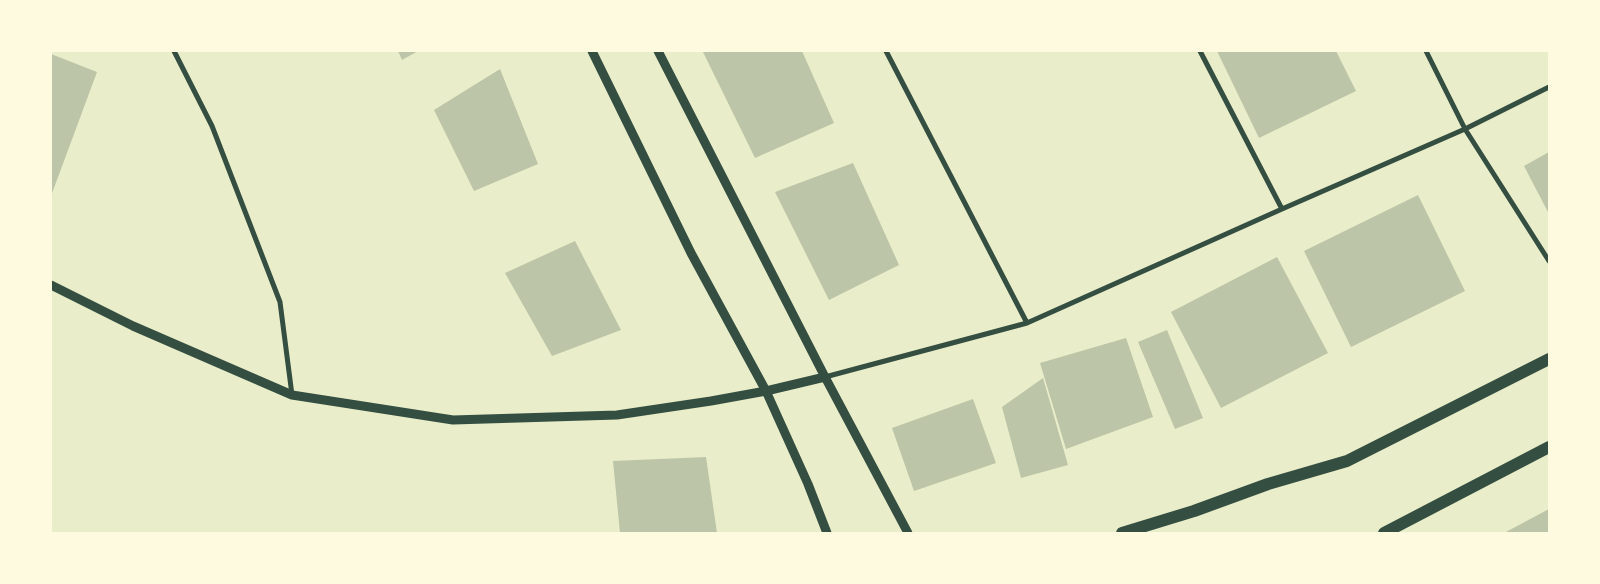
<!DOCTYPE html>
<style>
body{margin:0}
#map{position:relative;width:1600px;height:584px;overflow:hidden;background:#e9edc9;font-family:"Asap Condensed",sans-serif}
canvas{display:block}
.frame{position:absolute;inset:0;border:52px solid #fefae0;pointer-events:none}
</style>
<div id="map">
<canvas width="1600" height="584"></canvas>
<div class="frame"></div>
</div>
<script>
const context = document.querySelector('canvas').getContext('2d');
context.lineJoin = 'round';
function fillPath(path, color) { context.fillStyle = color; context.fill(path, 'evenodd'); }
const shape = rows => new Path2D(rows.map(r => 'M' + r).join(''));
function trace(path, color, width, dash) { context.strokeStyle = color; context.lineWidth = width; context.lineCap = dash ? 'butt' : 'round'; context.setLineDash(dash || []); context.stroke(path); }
fillPath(shape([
 [398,51,418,51,402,60],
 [706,51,802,51,834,123,755,158,703,52],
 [1217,51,1336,51,1356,91,1259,138],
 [51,54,97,72,51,196],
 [500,69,538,164,474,191,434,110],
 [1549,152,1549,214,1524,166],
 [853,163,899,265,829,300,775,192],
 [1418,195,1465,291,1351,347,1304,251],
 [575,241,621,330,552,356,505,273],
 [1277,257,1328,353,1221,408,1171,312],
 [1167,330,1203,418,1175,429,1138,342],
 [1126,338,1153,417,1066,449,1040,363],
 [1043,378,1068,465,1021,478,1002,407],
 [973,399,996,463,914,491,892,428],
 [706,457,717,533,620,533,613,461],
 [1549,509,1549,533,1504,533]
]), '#bcc5a7');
trace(shape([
 [174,51,212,126,280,302,292,395],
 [886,51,1027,323],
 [1200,51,1282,209],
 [1426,51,1465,129,1549,261],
 [825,377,1027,323,1282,209,1465,129,1549,87]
]), '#344e41', 5);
trace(shape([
 [592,51,691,253,766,391,808,484,827,533],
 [658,51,825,377,908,533],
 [51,285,133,326,292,395,453,420,617,415,711,401,766,391,825,377]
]), '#344e41', 9);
trace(shape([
 [1122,533,1194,511,1268,484,1347,461,1549,359],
 [1384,533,1549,447]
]), '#344e41', 12);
</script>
